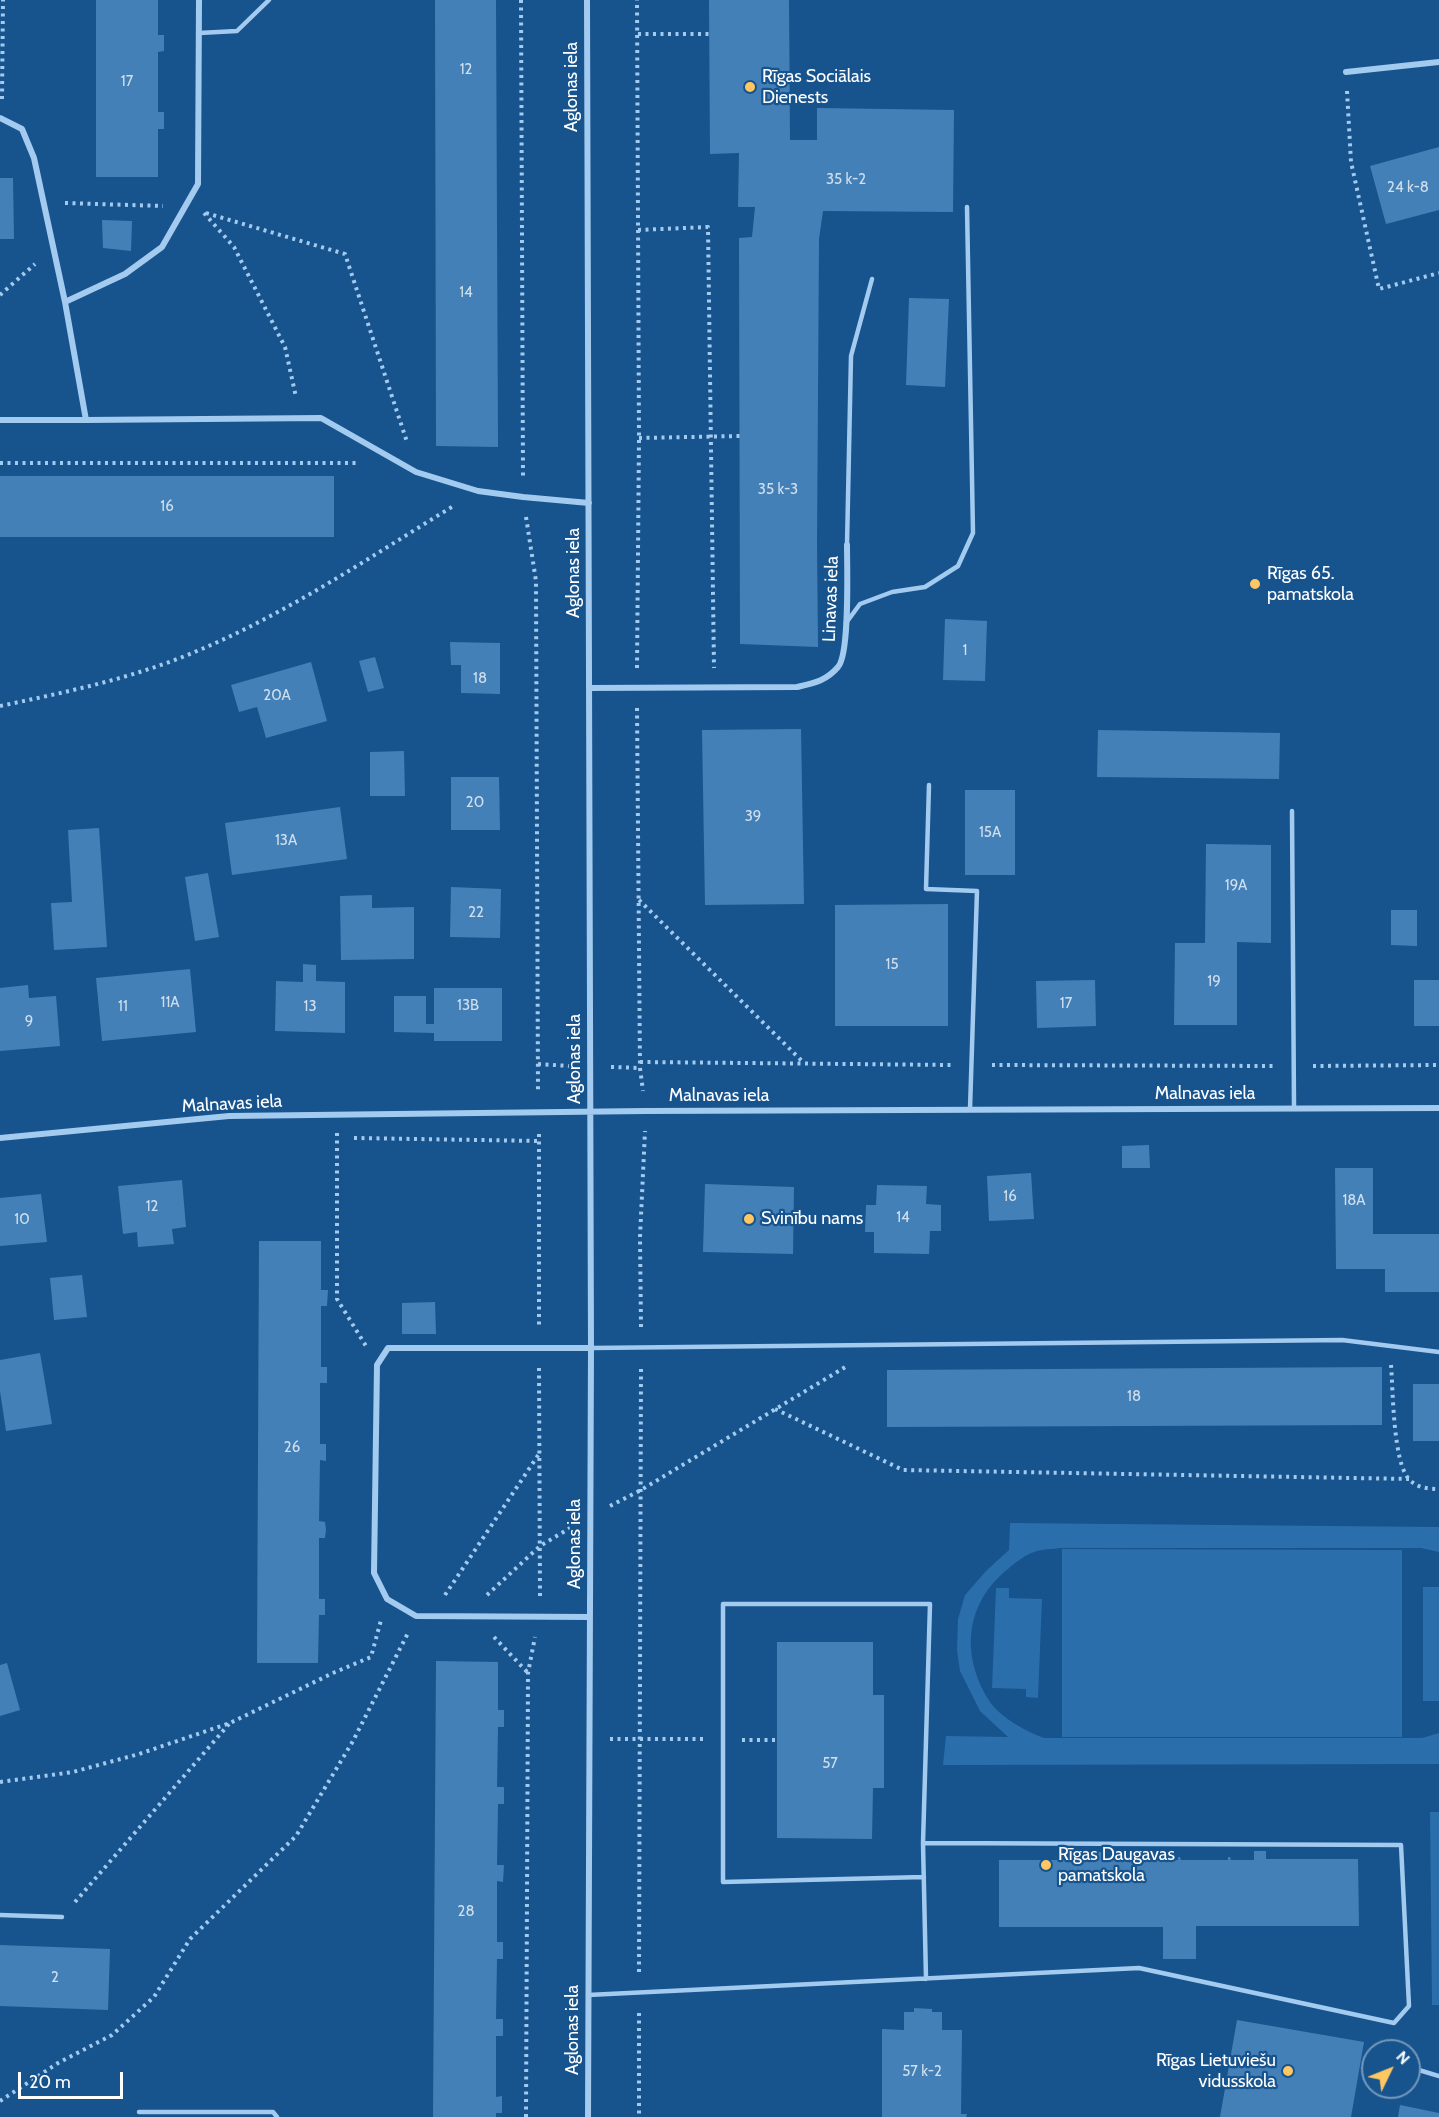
<!DOCTYPE html>
<meta charset="utf-8">
<style>
body{margin:0}
#map{position:relative;width:1439px;height:2117px;overflow:hidden;background:#17538d;font-family:Cabin,sans-serif}
canvas{display:block}
.north{position:absolute;left:1361px;top:2039px;width:60px;height:60px;box-sizing:border-box;background:#17538d;border:2px solid #7498bb;border-radius:50%;rotate:47deg;font-size:16px;font-weight:700;line-height:24px;text-align:center;color:#fff}
.north::after{content:'';display:block;margin:auto;width:21px;height:27px;background:#ffc761;clip-path:polygon(50% 0,100% 100%,50% 72%,0 100%)}
.scale{position:absolute;left:18px;top:2072px;width:105px;height:27px;box-sizing:border-box;border:3px solid #fff;border-top:0;padding-left:8px;font-size:18px;line-height:21px;white-space:nowrap;color:#fff;-webkit-text-stroke:4px #17538d;paint-order:stroke}
</style>
<div id="map">
<canvas width="1439" height="2117"></canvas>
<div class="north">N</div>
<div class="scale">20 m</div>
</div>
<script>
const ctx = document.querySelector('canvas').getContext('2d');
ctx.lineJoin = 'round';
function fill(path, color) { ctx.fillStyle = color; ctx.fill(path, 'evenodd'); }
function stroke(path, color, width, dash) { ctx.strokeStyle = color; ctx.lineWidth = width; ctx.lineCap = dash ? 'butt' : 'round'; ctx.setLineDash(dash || []); ctx.stroke(path); }
function drawText(font, color, halo, rows, align = 'center') {
  ctx.font = font + ' Cabin,sans-serif'; ctx.lineWidth = 4.5; ctx.setLineDash([]); ctx.textBaseline = 'middle'; ctx.strokeStyle = halo; ctx.fillStyle = color; for (const [text, x, y, turn = 0] of rows) {
    ctx.save(); ctx.translate(x, y); ctx.rotate((+turn || 0) * Math.PI / 180); ctx.textAlign = isNaN(turn) ? turn : align; if (halo) ctx.strokeText(text, 0, 0); ctx.fillText(text, 0, 0); ctx.restore();
  }
}
const green = new Path2D(`
 M1010,1523L1439,1527V1552L1421,1548H1061C1053,1549 1042,1549 1034,1552C1021,1557 1010,1567 1000,1576C963,1611 963,1661 990,1702C1000,1717 1027,1732 1044,1738H1422L1439,1733V1764L943,1765L946,1736L1008,1737L980,1711L960,1671L957,1650L958,1619L965,1595L986,1571L1009,1550Z
 M1062,1549L1402,1550V1737H1062Z
 M1423,1587H1439V1701H1423Z
 M996,1588H1009V1598L1042,1599L1038,1698L1026,1697V1689L992,1688Z
 M1430,1812H1439V2005H1432Z`);
const building = new Path2D(`
 M96,0H158V35H164V51L158,52V112H164V129H158V177H96Z
 M435,0H496L498,447L436,446Z
 M709,0H789L790,140H817V108L954,110L953,212L823,211L819,239L817,544L818,647L740,644L739,238L752,237L755,207H738L739,153L710,154Z
 M1439,147V210L1386,224L1370,166Z
 M0,178H13L14,239H0Z
 M102,220L132,221L131,251L103,248Z
 M909,298L949,299L945,387L906,385Z
 M0,476H334V537H0Z
 M945,619L987,621L985,681L943,680Z
 M450,642L500,643V694L461,693V665H451Z
 M375,657L384,688L368,692L359,661Z
 M311,662L327,721L266,738L257,707L239,712L231,685Z
 M801,729L804,904L705,905L702,730Z
 M1098,730L1280,733L1279,779L1097,777Z
 M404,751L405,796H370V752Z
 M451,777H499L500,830H451Z
 M965,790H1015V875H965Z
 M340,807L347,859L232,875L225,823Z
 M99,828L107,947L54,950L51,903L72,902L68,830Z
 M1206,844L1271,845V943L1237,942V1025H1174L1175,943H1205Z
 M208,873L219,937L195,941L185,877Z
 M451,887L501,889L500,938L450,937Z
 M372,895V908L414,907V959L341,960L340,896Z
 M948,904V1026H835V905Z
 M1391,910H1417V946L1391,945Z
 M303,964L316,965V981L345,982V1033L275,1031L276,981L303,982Z
 M190,969L196,1032L102,1041L96,978Z
 M1095,980L1096,1026L1037,1028L1036,981Z
 M1414,980H1439V1026H1414Z
 M28,985L29,998L56,996L60,1046L0,1051V988Z
 M434,988H502V1041H434V1033L394,1032V996H426V1024H434Z
 M1149,1145L1150,1168H1122V1146Z
 M1335,1168H1373V1234H1439V1292H1385V1269H1336Z
 M1031,1173L1034,1219L989,1221L987,1176Z
 M182,1180L186,1227L172,1229L174,1244L138,1247L137,1232L123,1234L118,1186Z
 M705,1184L794,1187L793,1254L703,1252Z
 M877,1185L927,1186L926,1204L941,1205V1231H930L929,1254L874,1253V1232H865L866,1205H876Z
 M41,1194L47,1242L0,1246V1198Z
 M259,1241H321V1290H328L327,1306H321V1367H327V1383H320V1444H326V1461L320,1460L319,1521L325,1522L326,1530L325,1538H319V1599H325V1615H319L318,1663H257Z
 M82,1275L87,1317L54,1320L50,1278Z
 M435,1302L436,1334H402V1303Z
 M40,1353L52,1424L6,1431L0,1391V1360Z
 M1382,1367V1425L887,1427V1370Z
 M1413,1384H1439V1441H1413Z
 M777,1642H873V1695H884V1788H873L872,1839L777,1838Z
 M436,1661L498,1662V1710H504V1727H498L497,1787H504V1804H498L497,1865H504L503,1882L497,1881V1942H503V1959H497L496,2019H503V2036H496V2097L502,2096V2113H496V2117H433Z
 M7,1663L20,1710L0,1716V1665Z
 M1254,1851H1266V1859H1358L1359,1926H1196V1959H1163V1927H999V1860H1092V1852H1103V1860H1178V1857H1180L1181,1860H1228V1857H1230L1231,1860H1254Z
 M0,1945L110,1949L108,2010L0,2006Z
 M914,2008L932,2009V2012H942V2030H962L961,2114H967L966,2117H882V2029L904,2030V2012H914Z
 M1237,2020L1364,2042L1351,2117H1220Z
 M1400,2105L1439,2113V2117H1398Z`);
const path = new Path2D(`
 M521,0L523,476
 M638,34H709
 M1347,91L1351,162L1379,289L1439,273
 M2,99L3,0
 M65,203L163,206
 M204,213L234,247L285,347L296,397
 M206,213L345,254L407,442
 M638,230L708,227L714,668
 M0,295L35,264
 M639,438L740,436
 M0,463H356
 M526,517L536,581L538,1093
 M637,668L639,438L637,0
 M0,706C67,692 134,678 197,651C288,613 370,557 455,505
 M637,708L640,1068L643,1091
 M639,900L804,1063
 M640,1062L952,1065
 M538,1064L570,1066
 M992,1065L1276,1066
 M1313,1066L1439,1065
 M611,1067L640,1068
 M337,1133V1299L366,1346
 M539,1134V1327
 M354,1138L539,1141
 M641,1327L640,1237L645,1131
 M1391,1365C1393,1389 1393,1463 1409,1479C1417,1488 1428,1489 1439,1489
 M539,1368L540,1597
 M775,1409L903,1470L1409,1479
 M610,1506L641,1490L847,1366
 M445,1595L539,1454
 M487,1595L540,1546L570,1528
 M494,1637L528,1673
 M610,1739H704
 M742,1740H777
 M0,1782L73,1772L139,1754L230,1723L333,1673L371,1657L381,1620
 M75,1902L229,1724
 M639,1972L641,1368
 M639,2013V2117
 M0,2101L58,2063L112,2035L154,1997L190,1939L296,1836L353,1741L408,1633
 M526,2117L528,1673L535,1637`);
const lane = new Path2D(`
 M199,33L237,31L269,0
 M847,545L851,356L872,279
 M846,623L860,604L892,592L925,587L958,566L973,533L967,207
 M929,785L926,889L977,891L970,1109
 M1292,811L1294,1108
 M591,1348L1342,1340L1439,1352
 M924,1877L723,1882V1604H930L923,1843L926,1979
 M0,1915L62,1917
 M588,1995L1139,1968L1394,2023L1409,2006L1401,1845L923,1843
 M1409,2067L1439,2076
 M139,2112H273L277,2117`);
const street = new Path2D(`
 M199,0L198,184L162,247L125,274L65,302L86,420L321,418L416,472L478,491L523,497L589,503
 M587,0L591,1348L588,2117
 M1346,72L1439,62
 M0,118L22,129L34,158L65,302
 M0,420H86
 M589,688L797,687C814,683 826,681 838,667C850,654 847,567 847,545
 M0,1138L229,1116L645,1111L1439,1108
 M590,1617L416,1616L387,1599L374,1573L377,1365L388,1348H591`);
const markers = [
 [750,87,6,"#ffc761"],
 [1255,584,6,"#ffc761"],
 [749,1219,6,"#ffc761"],
 [1046,1865,6,"#ffc761"],
 [1288,2071,6,"#ffc761"]
];
const numberNames = [
 ["12",466,70],
 ["17",127,82],
 ["35 k-2",846,180],
 ["24 k-8",1408,188],
 ["14",466,293],
 ["35 k-3",778,490],
 ["16",167,507],
 ["1",965,651],
 ["18",480,679],
 ["20A",277,696],
 ["20",475,803],
 ["39",753,817],
 ["15A",990,833],
 ["13A",286,841],
 ["19A",1236,886],
 ["22",476,913],
 ["15",892,965],
 ["19",1214,982],
 ["11A",170,1003],
 ["17",1066,1004],
 ["13B",468,1006],
 ["11",123,1007],
 ["13",310,1007],
 ["9",29,1022],
 ["16",1010,1197],
 ["18A",1354,1201],
 ["12",152,1207],
 ["14",903,1218],
 ["10",22,1220],
 ["18",1134,1397],
 ["26",292,1448],
 ["57",830,1764],
 ["28",466,1912],
 ["2",55,1978],
 ["57 k-2",922,2072]
];
const poiNames = [
 ["Rīgas Sociālais",762,77],
 ["Dienests",762,98],
 ["Rīgas 65.",1267,574],
 ["pamatskola",1267,595],
 ["Svinību nams",761,1219],
 ["Rīgas Daugavas",1058,1855],
 ["pamatskola",1058,1876],
 ["Rīgas Lietuviešu",1276,2061,"right"],
 ["vidusskola",1276,2082,"right"]
];
const streetNames = [
 ["Aglonas iela",572,87,-90],
 ["Aglonas iela",574,573,-90],
 ["Linavas iela",831,599,-88],
 ["Aglonas iela",575,1059,-90],
 ["Malnavas iela",1205,1094],
 ["Malnavas iela",719,1096],
 ["Malnavas iela",232,1104,-3],
 ["Aglonas iela",575,1544,-90],
 ["Aglonas iela",573,2030,-90]
];
fill(green, '#2a6eac');
fill(building, '#4480b8');
stroke(path, '#a3caef', 4, [3, 4.5]);
stroke(lane, '#a3caef', 4.5);
stroke(street, '#a3caef', 6);
for (const [x, y, r, color] of markers) { const dot = new Path2D(); dot.arc(x, y, r, 0, 2 * Math.PI); ctx.fillStyle = color; ctx.fill(dot); stroke(dot, '#17538d', 2); }
drawText('15px', '#d0dfed', null, numberNames);
drawText('18px', '#fff', '#17538d', poiNames, 'left');
drawText('18px', '#fff', '#17538d', streetNames);
</script>
